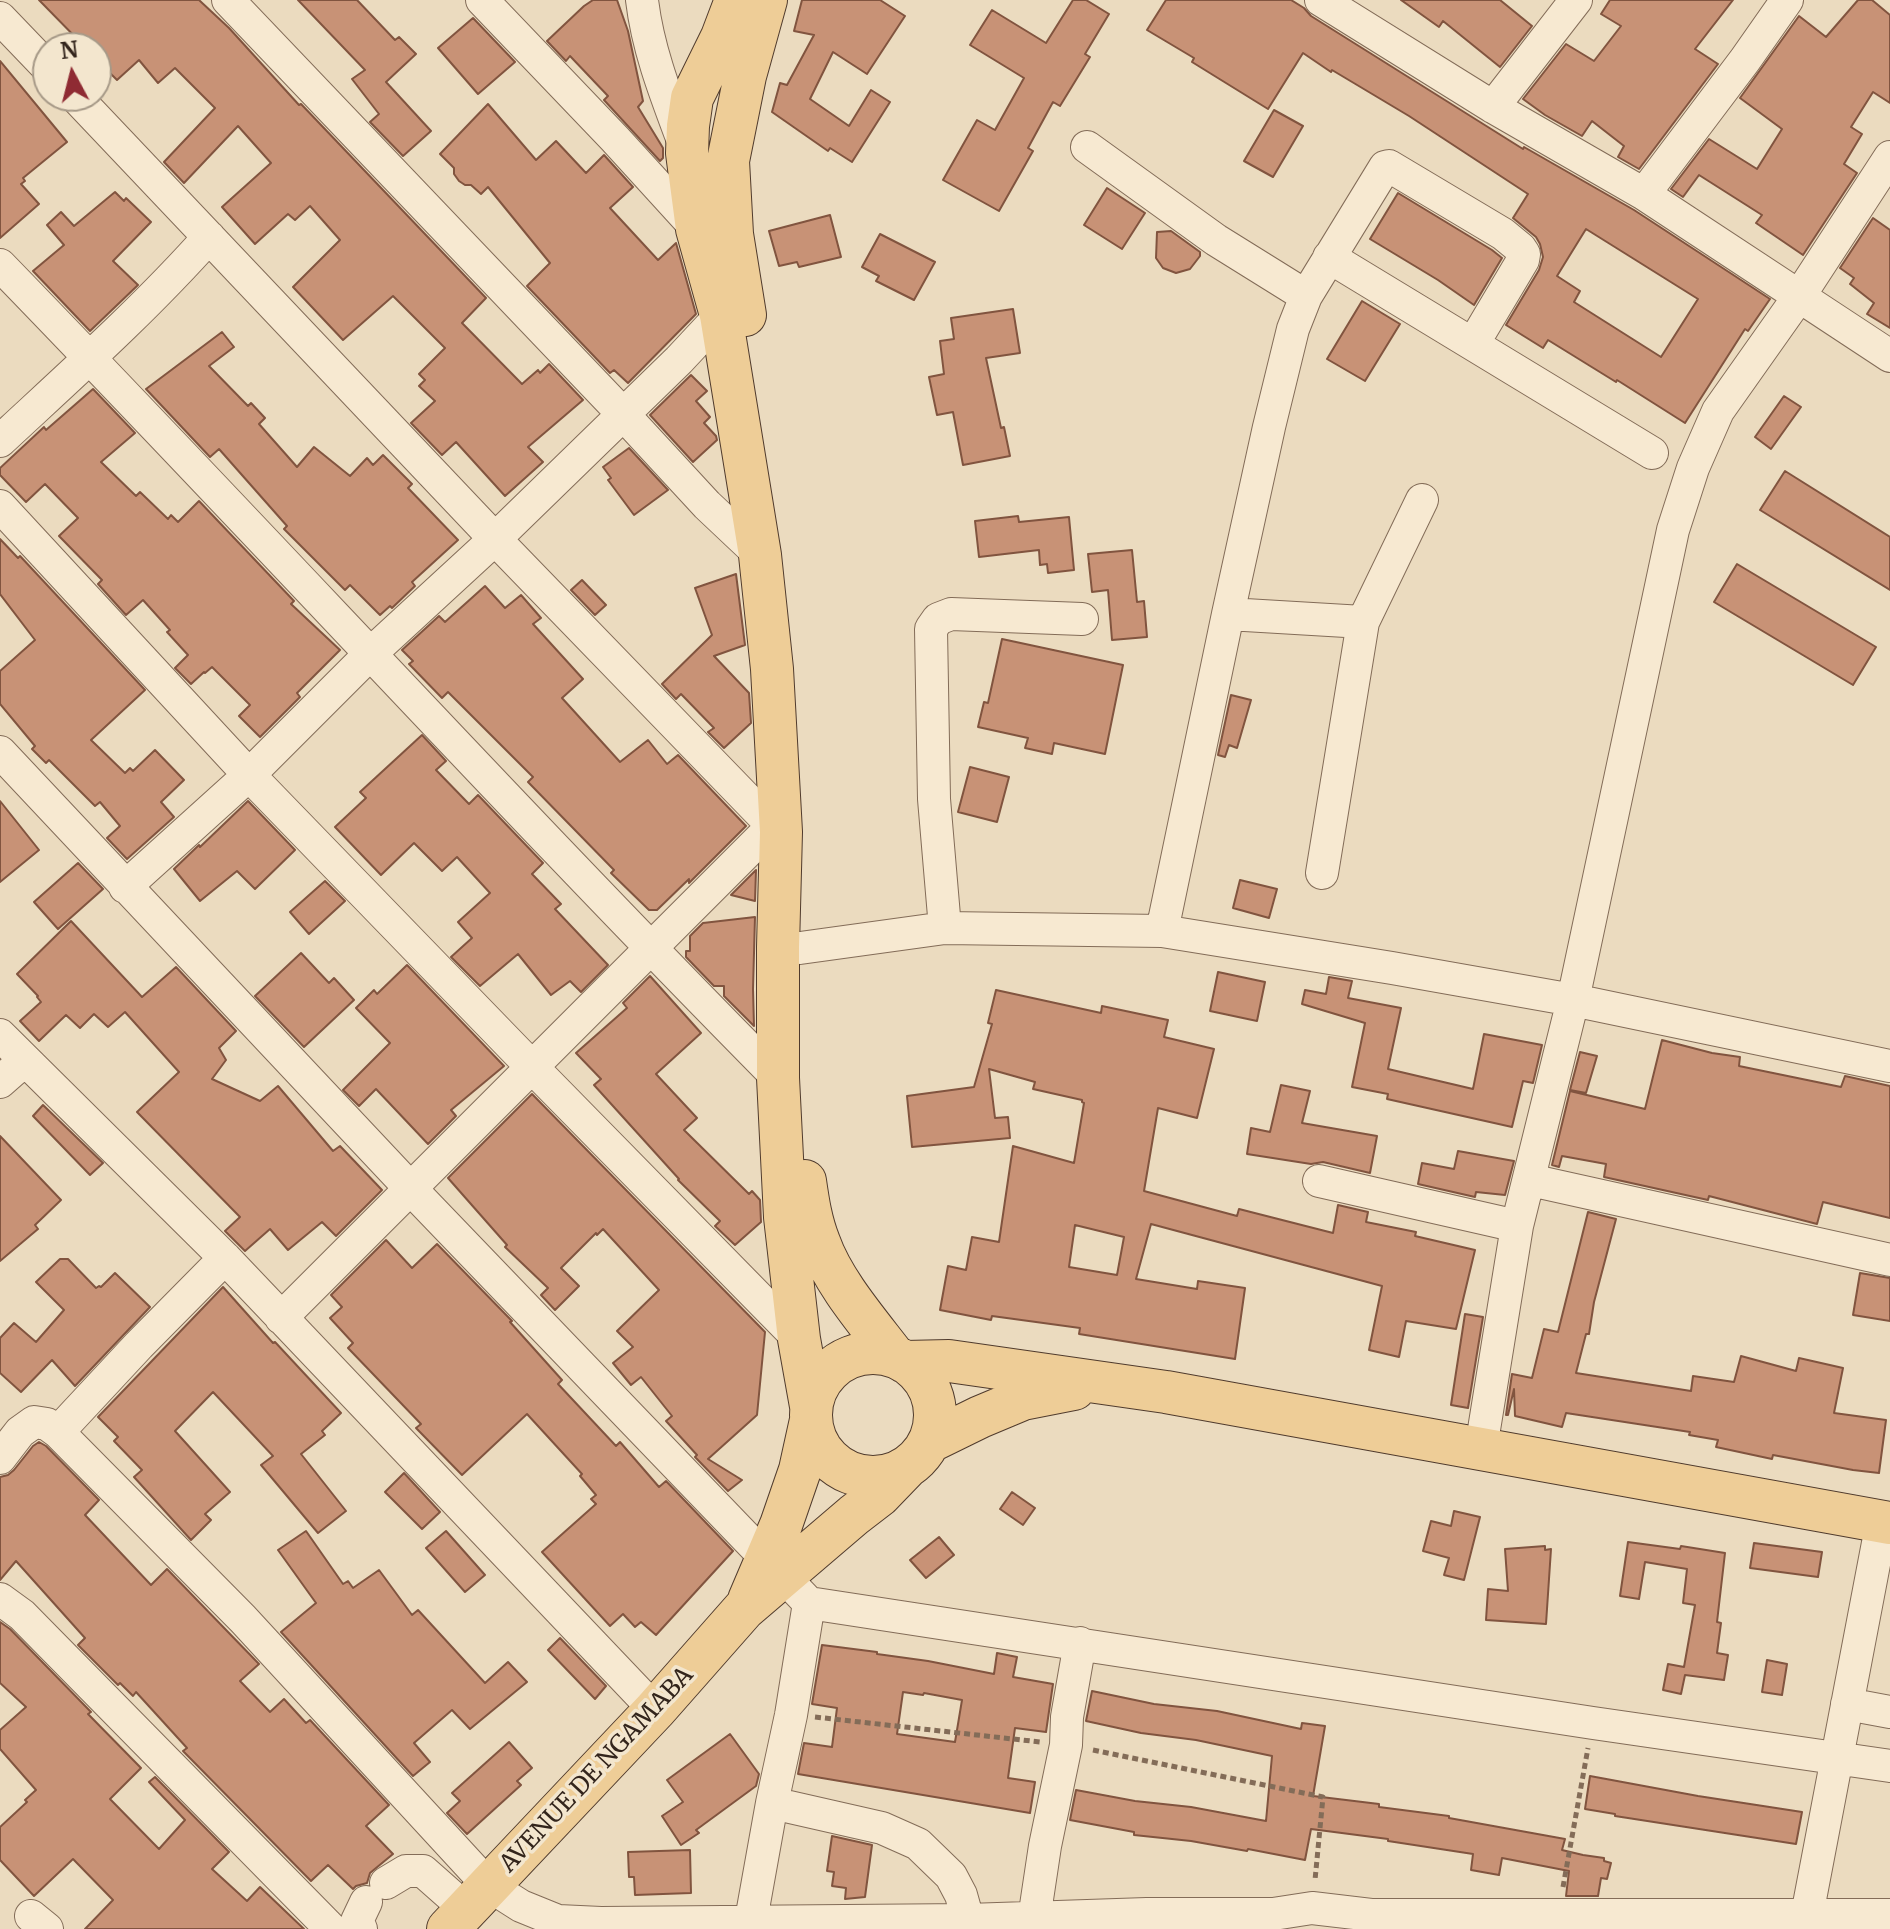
<!DOCTYPE html>
<style>
body{margin:0}
#map{position:relative;width:1890px;height:1929px;overflow:hidden;background:#ebdbbf;font-family:Merriweather,serif}
canvas{display:block}
.north{position:absolute;left:32px;top:32px;width:80px;height:80px;box-sizing:border-box;background:#f3e6ce;border:2px solid #a69987;border-radius:50%;rotate:353deg;font-size:22px;font-weight:700;line-height:32px;text-align:center;color:#33251c}
.north::after{content:'';display:block;margin:auto;width:28px;height:36px;background:#8f2b33;clip-path:polygon(50% 0,100% 100%,50% 72%,0 100%)}
</style>
<div id="map">
<canvas width="1890" height="1929"></canvas>
<div class="north">N</div>
</div>
<script>
const ctx = document.querySelector('canvas').getContext('2d');
ctx.lineJoin = 'round';
function fill(path, color) { ctx.fillStyle = color; ctx.fill(path, 'evenodd'); }
function stroke(path, color, width, dash) { ctx.strokeStyle = color; ctx.lineWidth = width; ctx.lineCap = dash ? 'butt' : 'round'; ctx.setLineDash(dash || []); ctx.stroke(path); }
function drawText(font, color, halo, rows, align = 'center') {
  ctx.font = font + ' Merriweather,serif'; ctx.lineWidth = 7; ctx.setLineDash([]); ctx.textBaseline = 'middle'; ctx.strokeStyle = halo; ctx.fillStyle = color; for (const [text, x, y, turn = 0] of rows) {
    ctx.save(); ctx.translate(x, y); ctx.rotate((+turn || 0) * Math.PI / 180); ctx.textAlign = isNaN(turn) ? turn : align; if (halo) ctx.strokeText(text, 0, 0); ctx.fillText(text, 0, 0); ctx.restore();
  }
}
const building = new Path2D(`
 M39,0H199L229,28L299,105L301,104L486,298L462,323L522,384L538,370L540,373L549,364L583,400L528,447L543,462L505,496L456,442L442,455L411,423L435,401L419,386L425,380L419,374L445,348L393,296L343,340L293,287L340,240L310,206L295,220L288,214L255,244L222,207L271,163L238,126L184,183L164,162L215,108L175,68L158,83L139,60L117,80L96,59V48H86Z
 M298,0H357L395,40L399,37L416,54L386,82L431,131L403,156L370,122L379,114L352,79L365,70Z
 M593,0H617L628,31L643,101L638,107L663,148V158L660,161L604,100L608,96L570,56L566,61L547,41L584,6Z
 M802,0H880L905,16L867,74L833,52L810,99L849,126L871,90L890,102L852,162L830,148L828,151L772,112L780,83L787,85L814,35L794,31Z
 M1073,0H1086L1109,14L1085,54L1090,57L1060,106L1053,102L1028,148L1033,151L999,211L943,180L977,120L995,130L1024,78L970,45L992,10L1046,43Z
 M1166,0H1291L1304,8L1311,16L1523,149L1524,147L1634,210L1770,299L1748,331L1745,329L1685,423L1617,380L1616,382L1548,340L1543,348L1506,325L1539,270L1543,257L1540,244L1536,237L1513,218L1528,194L1409,116L1332,70L1331,72L1303,53L1268,109L1192,62L1194,58L1147,30ZM1586,229L1698,299L1661,357L1574,302L1580,291L1557,276Z
 M1401,0H1500L1532,26L1500,67L1443,21L1439,27Z
 M1610,0H1733L1695,49L1718,64L1639,169L1618,157L1624,146L1592,121L1582,136L1545,115L1523,99L1566,44L1594,61L1621,26L1601,14Z
 M1858,0H1872L1890,15V103L1873,92L1851,127L1862,134L1844,164L1857,173L1803,255L1756,223L1762,215L1699,175L1683,197L1671,189L1709,139L1757,169L1782,129L1740,98L1799,16L1826,37Z
 M473,18L515,62L478,94L438,48Z
 M0,61L67,142L23,178L25,181L21,184L39,204L0,238Z
 M488,104L536,160L556,141L586,173L604,155L633,187L610,208L658,260L676,243L696,314L628,383L614,370L610,373L527,286L550,263L488,187L481,194L471,185H465L459,181L454,174V168L440,154Z
 M1274,110L1303,126L1273,177L1244,161Z
 M1107,188L1145,213L1122,249L1084,225Z
 M115,192L124,201L126,198L151,222L113,261L138,285L90,331L33,271L64,245L47,225L61,212L74,226Z
 M1398,193L1492,250L1502,258L1474,305L1438,280L1370,239Z
 M830,215L841,257L799,267L797,262L779,266L769,231Z
 M1873,218L1890,230V328L1867,314L1874,303L1850,284L1854,278L1840,268Z
 M1171,231L1200,252V256L1190,269L1176,273L1163,268L1156,258L1157,232Z
 M880,234L935,262L914,300L876,281L879,276L862,267Z
 M1362,301L1400,324L1365,381L1327,359Z
 M1013,309L1020,353L986,358L1001,428L1004,427L1010,456L963,465L953,412L937,415L929,377L944,374L940,341L954,339L951,318Z
 M222,332L234,347L209,366L248,406L251,403L265,418L259,424L297,467L314,447L350,476L367,458L373,465L383,455L412,484L408,488L458,540L412,582L415,586L392,608L390,606L380,615L350,585L345,590L284,529L287,526L219,449L210,457L146,389Z
 M691,375L707,391L696,401L710,417L704,423L716,436L717,440L693,462L650,415Z
 M93,389L135,433L101,462L136,496L140,492L168,519L171,515L178,522L199,501L294,601L291,604L340,650L297,693L300,697L260,737L239,716L250,705L212,667L205,673L204,672L191,684L175,668L188,655L167,632L170,630L143,600L126,615L98,584L102,580L59,536L78,518L45,484L26,502L0,475V468L44,427L46,430Z
 M1784,396L1801,407L1771,449L1755,437Z
 M629,448L668,490L634,515L608,480L611,478L603,467Z
 M1785,471L1890,537V590L1760,510Z
 M1018,516L1019,522L1069,517L1074,570L1048,573L1047,564L1040,565L1039,550L979,557L975,521Z
 M0,539L18,558L20,556L145,690L91,740L125,773L130,768L133,771L155,750L184,780L161,802L174,817L127,859L107,838L120,826L100,802L95,806L49,760L46,763L32,749L35,746L0,704V671L35,640L0,594Z
 M1132,550L1137,602L1144,601L1147,637L1112,640L1108,590L1092,592L1088,554Z
 M1737,564L1876,647L1853,685L1714,602Z
 M736,574L745,645L714,656L749,693L751,723L724,748L708,732L714,728L681,694L676,699L662,684L712,635L695,588Z
 M582,580L606,605L595,615L571,590Z
 M485,586L505,608L521,595L541,618L533,624L583,679L562,698L620,762L648,740L667,764L678,755L746,826L689,883V879L657,910H649L611,873L614,870L528,782L533,777L448,692L442,698L409,664L413,661L402,650L439,616L445,622Z
 M1002,639L1123,665L1105,754L1054,743L1052,754L1025,748L1028,738L978,727L984,702L988,703Z
 M1231,695L1251,700L1237,748L1229,745L1225,757L1218,755Z
 M422,735L446,761L436,770L469,804L478,795L543,863L532,874L561,904L555,909L608,965L581,992L570,981L551,995L518,954L480,986L451,957L472,938L458,922L490,893L457,857L442,871L414,843L381,875L335,827L366,798L360,792Z
 M970,767L1009,777L997,822L958,812Z
 M0,801L39,850L0,882Z
 M248,801L295,850L255,889L237,871L200,901L174,869L199,845L200,847Z
 M78,863L103,889L58,929L34,902Z
 M756,870L755,901L731,895Z
 M1240,880L1277,889L1269,918L1233,908Z
 M325,881L345,901L309,934L290,912Z
 M755,917L753,989L754,1026L724,996V986H714L686,957V951H690V936L703,923Z
 M71,921L142,997L176,967L236,1031L219,1048L226,1060L212,1079L260,1101L278,1086L333,1151L340,1146L382,1190L336,1236L322,1222L288,1250L270,1229L245,1251L225,1231L240,1217L137,1112L179,1072L125,1012L108,1027L94,1014L80,1028L66,1015L39,1041L20,1021L41,1002L37,997L38,996L17,974Z
 M301,953L329,983L334,978L354,1000L304,1047L255,996Z
 M407,965L504,1066L451,1110L456,1116L428,1144L376,1089L359,1106L343,1090L390,1043L356,1008L374,990L377,994Z
 M1218,972L1265,982L1257,1021L1210,1011Z
 M650,976L701,1033L656,1074L697,1118L684,1130L749,1194L752,1191L760,1200L761,1222L735,1245L715,1226L720,1221L678,1180L679,1179L594,1085L601,1079L576,1053L627,1008L623,1003Z
 M1329,977L1352,981L1348,998L1401,1008L1388,1069L1473,1089L1484,1034L1542,1045L1533,1083L1523,1081L1512,1127L1387,1099L1388,1094L1352,1087L1365,1023L1302,1004L1305,990L1326,994Z
 M996,990L1101,1013L1102,1006L1168,1020L1164,1037L1214,1049L1197,1118L1158,1108L1144,1191L1237,1216L1239,1209L1333,1233L1338,1205L1368,1212L1366,1222L1416,1232L1415,1236L1475,1250L1456,1329L1406,1321L1399,1357L1369,1350L1382,1286L1151,1224L1136,1279L1197,1289L1198,1281L1245,1288L1235,1359L1079,1334L1080,1328L992,1316L991,1320L940,1310L948,1266L966,1270L972,1237L999,1242L1013,1146L1074,1163L1084,1103L1082,1102V1100L1033,1089L1035,1082L989,1069L995,1118L1008,1117L1010,1138L912,1147L907,1096L974,1087L992,1024L988,1023ZM1075,1225L1124,1237L1117,1275L1069,1267Z
 M1662,1040L1712,1053L1740,1057L1739,1066L1841,1087L1845,1076L1890,1086V1218L1823,1202L1817,1224L1709,1196L1708,1200L1604,1177L1606,1164L1562,1156L1559,1167L1552,1165L1570,1091L1645,1109Z
 M1580,1052L1597,1056L1586,1093L1570,1090Z
 M1281,1085L1310,1091L1302,1123L1377,1136L1370,1173L1323,1162L1311,1164L1247,1154L1251,1128L1270,1132Z
 M532,1094L765,1332L757,1415L708,1459L742,1480L728,1491L695,1457L697,1455L666,1421L672,1416L641,1377L631,1385L613,1363L633,1347L617,1331L659,1290L603,1229L597,1235L596,1233L561,1268L579,1286L555,1310L541,1295L548,1288L505,1247L507,1245L448,1178Z
 M43,1105L103,1163L90,1175L33,1116Z
 M0,1136L61,1200L35,1225L38,1229L0,1261Z
 M1458,1151L1514,1161L1505,1195L1476,1192L1475,1197L1418,1184L1422,1163L1454,1169Z
 M1588,1212L1616,1219L1594,1302L1589,1334H1586L1576,1373L1691,1391L1693,1376L1734,1382L1741,1356L1796,1371L1799,1358L1843,1368L1834,1413L1886,1420L1879,1473L1853,1470L1773,1455L1772,1459L1716,1447L1718,1440L1689,1435L1690,1432L1566,1413L1562,1427L1515,1416L1514,1389L1508,1415H1506L1512,1374L1532,1378L1544,1329L1558,1332Z
 M386,1240L412,1268L437,1244L512,1321L510,1322L562,1380L558,1384L616,1446L620,1442L659,1487L666,1481L733,1551L656,1635L641,1622L635,1627L623,1614L610,1626L542,1552L596,1504L591,1499L596,1495L580,1476L582,1474L527,1414L462,1475L416,1428L421,1424L348,1348L353,1343L330,1318L342,1307L331,1295Z
 M60,1259H68L96,1288L99,1286L101,1287L115,1273L150,1307L75,1386L52,1360L21,1392L0,1373V1338L14,1323L36,1342L64,1310L36,1282Z
 M1860,1273L1890,1278V1321L1853,1315Z
 M223,1287L273,1343L275,1342L341,1413L322,1431L325,1435L301,1454L346,1511L318,1533L261,1465L273,1456L213,1392L175,1431L230,1492L205,1514L211,1520L191,1540L134,1477L142,1470L114,1441L118,1437L98,1417Z
 M1465,1314L1483,1317L1468,1408L1451,1405Z
 M39,1442L46,1446L99,1500L85,1515L151,1585L167,1569L259,1664L240,1681L270,1712L284,1699L306,1723L310,1720L389,1805L366,1826L393,1854L370,1873L367,1883L356,1886L353,1889L328,1865L311,1881L183,1751L187,1748L136,1692L133,1696L120,1683L118,1685L78,1645L85,1638L16,1561L0,1580V1477L8,1475L14,1470L33,1446Z
 M404,1473L440,1512L422,1529L385,1492Z
 M1012,1492L1035,1508L1023,1525L1000,1509Z
 M1454,1511L1480,1517L1464,1580L1444,1575L1449,1558L1423,1551L1431,1521L1451,1526Z
 M306,1531L343,1584L348,1581L353,1588L379,1570L412,1615L418,1610L485,1683L508,1662L527,1682L470,1729L452,1710L414,1743L430,1762L413,1776L281,1632L316,1603L278,1550Z
 M446,1531L485,1575L465,1592L426,1548Z
 M939,1537L954,1555L926,1578L910,1560Z
 M1628,1542L1680,1549L1681,1546L1725,1553L1717,1622L1721,1623L1717,1653L1728,1655L1724,1680L1685,1675L1681,1694L1663,1690L1668,1664L1684,1667L1695,1605L1683,1603L1687,1569L1645,1562L1639,1599L1620,1596Z
 M1754,1543L1822,1552L1818,1577L1750,1568Z
 M1545,1546V1550L1551,1549L1546,1624L1486,1620L1488,1589L1508,1591L1505,1549Z
 M0,1622L10,1629L91,1712L88,1714L141,1768L110,1799L159,1849L185,1820L149,1782L155,1777L229,1852L212,1869L247,1901L260,1887L304,1929H85L113,1900L73,1859L34,1896L0,1860V1827L27,1802L25,1800L36,1790L0,1749V1730L26,1707L0,1683Z
 M560,1638L606,1686L595,1699L548,1650Z
 M822,1645L877,1652V1654L928,1661L994,1674L997,1653L1017,1657L1013,1677L1053,1684L1046,1732L1015,1728L1008,1778L1035,1782L1030,1813L798,1774L804,1743L832,1747L837,1708L812,1704ZM903,1692L923,1695L924,1693L962,1700L955,1742L897,1734Z
 M1767,1660L1787,1664L1782,1695L1762,1692Z
 M1092,1691L1154,1704L1217,1711L1301,1729L1302,1723L1325,1726L1313,1796L1379,1804V1807L1449,1816V1818L1565,1839L1562,1850L1583,1855L1604,1858V1861L1611,1863L1607,1879L1601,1878L1598,1896H1566L1569,1871L1502,1858L1499,1875L1471,1870L1473,1854L1388,1841V1839L1311,1829L1305,1860L1248,1849L1247,1851L1191,1841L1134,1835V1832L1070,1820L1076,1790L1135,1801L1191,1807L1266,1821L1272,1756L1196,1740L1141,1733L1086,1721Z
 M730,1734L759,1774L756,1786L696,1830L699,1833L681,1845L662,1816L683,1802L667,1780Z
 M509,1742L532,1768L517,1781L521,1785L467,1834L447,1813L460,1801L452,1793Z
 M1590,1776L1698,1796L1802,1812L1796,1844L1615,1816V1814L1585,1809Z
 M832,1836L872,1845L865,1897L845,1899L846,1888L832,1886L834,1872L827,1871Z
 M690,1850L691,1893L635,1895L634,1877H629L628,1852Z`);
const path = new Path2D(`
 M815,1717L1040,1742
 M1093,1750L1323,1797L1315,1880
 M1563,1887L1588,1748`);
const minor = new Path2D(`
 M228,0L623,414L707,505L760,555
 M482,0L615,139L697,229
 M642,0C648,51 667,98 685,146
 M1321,0L1493,107L1644,194L1890,356
 M0,18L48,68
 M75,96L495,539L773,826
 M1493,107L1576,0
 M1087,147L1216,240L1306,296
 M1644,194L1745,60L1787,0
 M1329,257L1652,453
 M0,265C261,534 514,811 778,1078
 M0,441C71,375 144,310 209,237
 M0,506L249,775L531,1066L799,1339
 M1228,614L1363,622
 M0,752L410,1188L809,1603L1593,1723L1890,1766
 M1322,873L1363,622L1422,500
 M125,887L249,775L369,655L495,539L679,360L721,315
 M945,928L934,799L931,629L938,619L951,614L1082,619
 M1162,931L1228,614L1269,427L1293,329L1306,296L1385,167L1389,166L1503,234L1520,248L1524,254L1523,260L1473,344
 M800,948L945,928L1162,931L1392,968L1573,1000L1890,1066
 M0,1035L225,1258L655,1710
 M0,1082L25,1060
 M1530,1180L1890,1260
 M1319,1181L1517,1226
 M281,1318L773,826L781,832
 M58,1432L139,1345L225,1258
 M1481,1448L1517,1226L1573,1000L1673,530L1693,468L1718,411L1800,295L1890,157
 M0,1458L20,1432L34,1422L47,1424L58,1432L243,1619L488,1885L521,1906L558,1921L601,1923L968,1920L1147,1914H1273L1312,1908L1371,1915H1890
 M0,1599L22,1615L331,1929
 M1847,1704L1890,1712
 M772,1803L882,1828L918,1844L951,1876L961,1895L968,1920
 M386,1883L406,1871H423L466,1909
 M1807,1915L1882,1522
 M31,1916L47,1929
 M1034,1919L1045,1846L1066,1745L1067,1717L1080,1643
 M751,1920L772,1803L791,1715L809,1603
 M361,1929L357,1921L366,1902`);
const major = new Path2D(`
 M736,0L722,37L692,98L688,126L687,153L697,229L721,315L760,555L772,669L781,832L778,947V1078L785,1217L799,1339L811,1406
 M745,315L732,234L728,161L745,76L766,0
 M805,1181C808,1202 811,1222 819,1242C833,1282 868,1322 894,1356
 M811 1415a62 62 0 1 1 124 0a62 62 0 1 1-124 0Z
 M905,1362L949,1361L1166,1392L1890,1523
 M929,1442L980,1417L1023,1399L1074,1389
 M749,1600L781,1525L800,1470L811,1420
 M448,1929L655,1710L744,1609L854,1515L880,1495L907,1467`);
const streetNames = [
 ["AVENUE DE NGAMABA",597,1770,-47]
];
fill(building, '#c89276');
stroke(building, '#81543f', 2);
stroke(minor, '#836c58', 34);
stroke(major, '#503b2d', 44);
stroke(path, '#836c58', 5, [6, 4]);
stroke(minor, '#f7e9d1', 32);
stroke(major, '#eecd97', 42);
drawText('24px', '#33251c', '#f3e6ce', streetNames);
</script>
